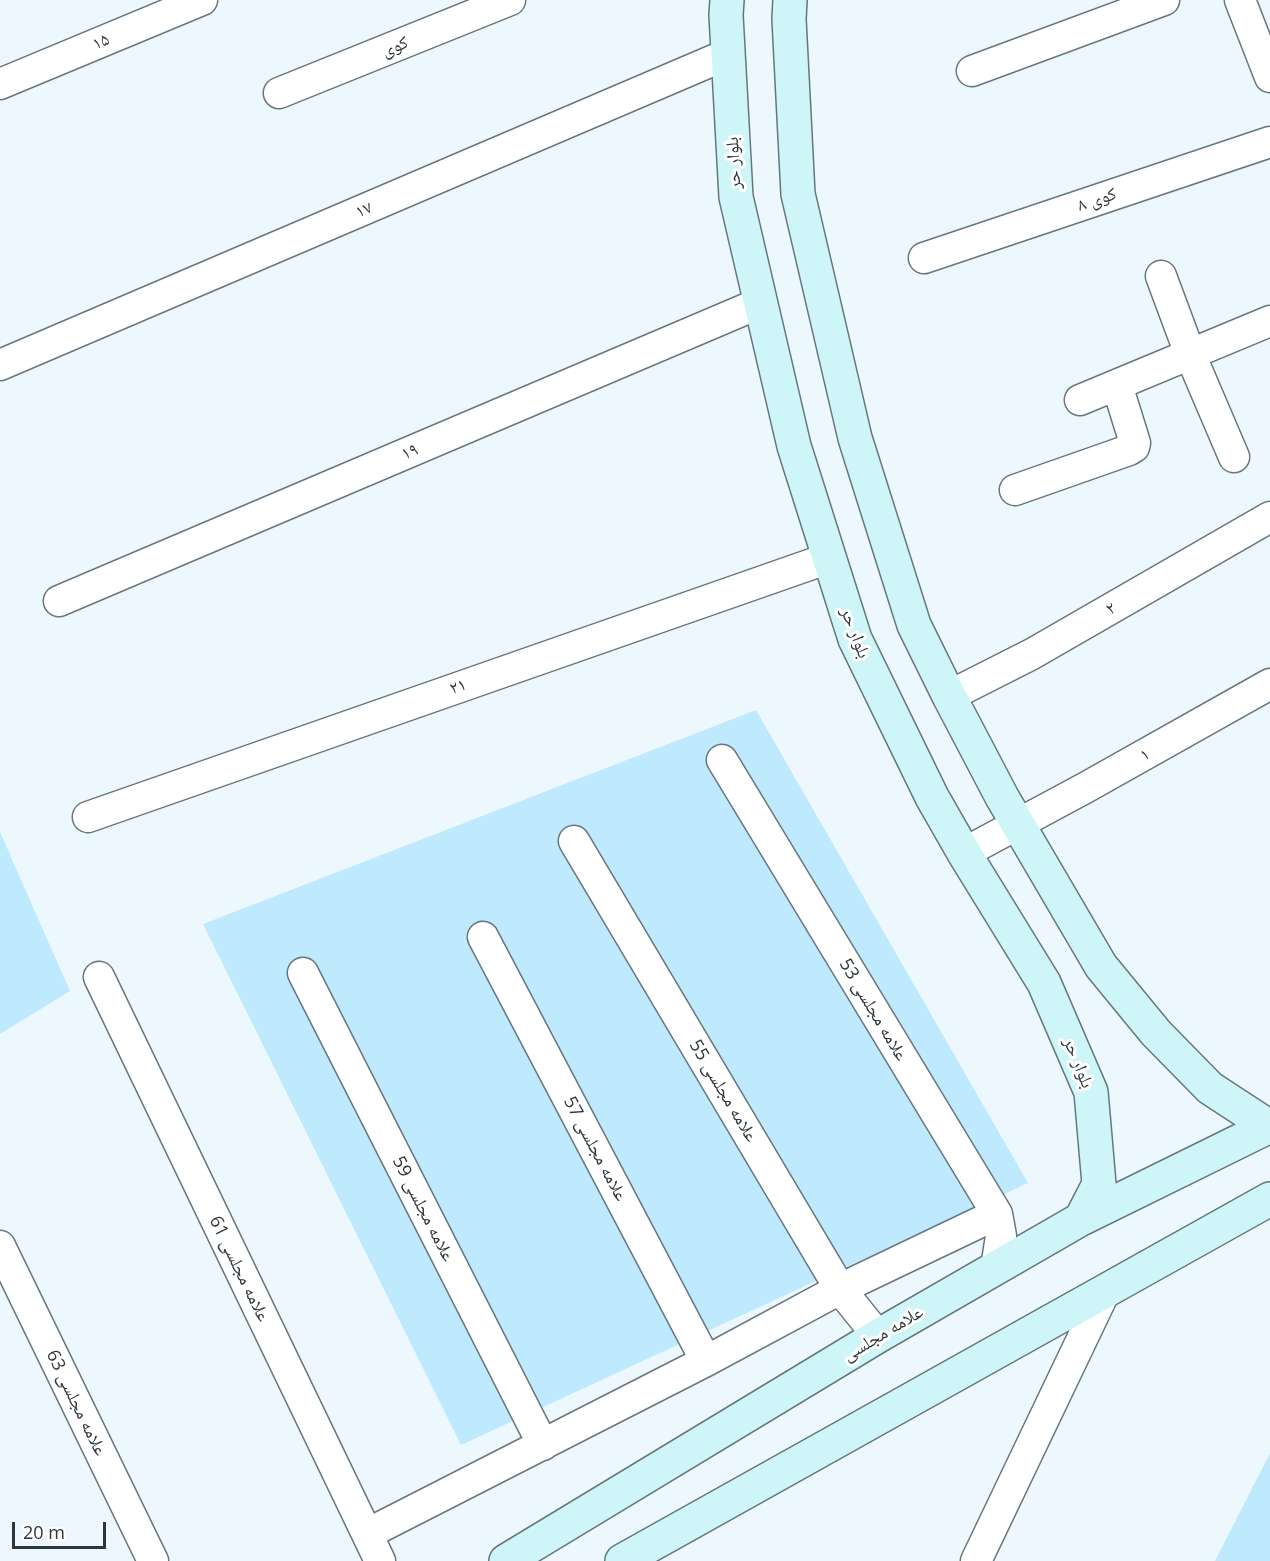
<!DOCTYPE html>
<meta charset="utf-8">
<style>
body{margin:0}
#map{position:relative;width:1270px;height:1561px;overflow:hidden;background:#edf8fe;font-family:"Open Sans",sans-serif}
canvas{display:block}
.scale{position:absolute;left:12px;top:1522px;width:94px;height:27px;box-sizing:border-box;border:3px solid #2e363a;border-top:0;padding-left:8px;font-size:18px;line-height:21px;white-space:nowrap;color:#2e363a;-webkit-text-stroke:4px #fff;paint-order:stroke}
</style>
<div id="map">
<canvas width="1270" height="1561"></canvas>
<div class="scale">20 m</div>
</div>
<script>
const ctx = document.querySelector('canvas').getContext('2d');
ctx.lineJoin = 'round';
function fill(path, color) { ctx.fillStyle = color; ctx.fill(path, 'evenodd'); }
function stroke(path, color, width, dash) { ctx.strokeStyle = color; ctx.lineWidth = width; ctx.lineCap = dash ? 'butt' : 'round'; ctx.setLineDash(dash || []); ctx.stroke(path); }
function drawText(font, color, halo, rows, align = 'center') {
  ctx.font = font + ' "Open Sans","Noto Naskh Arabic",sans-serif'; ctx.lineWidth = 6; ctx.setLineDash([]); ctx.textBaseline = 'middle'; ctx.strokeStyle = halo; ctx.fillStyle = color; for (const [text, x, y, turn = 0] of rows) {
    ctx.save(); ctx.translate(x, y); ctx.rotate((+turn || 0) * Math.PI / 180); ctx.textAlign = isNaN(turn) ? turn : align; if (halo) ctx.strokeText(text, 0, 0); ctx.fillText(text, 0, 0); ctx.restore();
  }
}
const green = new Path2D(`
 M756,710L1028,1183L461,1445L203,924Z
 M0,832L70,991L0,1034Z
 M1270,1453V1561H1215Z`);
const street = new Path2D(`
 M1240,0L1270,77
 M972,71L1164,0
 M0,84L202,0
 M279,93L510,0
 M924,258L1270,142
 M1161,276L1190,354L1234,457
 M0,365L728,54
 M1080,400L1270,321
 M1015,490L1129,450L1134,447L1135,443L1117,385
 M59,601L760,303
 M949,696L1032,654L1270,517
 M722,760L997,1214L1001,1236L996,1268
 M88,817L829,558
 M574,841L840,1289L878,1336
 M964,853L1085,788L1270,684
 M483,937L706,1361
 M303,973L543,1445
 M99,977L380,1561
 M0,1246L153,1561
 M367,1534L706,1361L840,1289L997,1214
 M976,1561L1105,1291`);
const secondary = new Path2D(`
 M727,0L726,15L736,197L794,446L855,639L932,797L964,853L1044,983L1091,1092L1099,1184L1081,1219
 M790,0L789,19L798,194L855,438L914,625L949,696L1002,797L1101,966L1156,1033L1210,1088L1268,1126
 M506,1561L878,1336L1081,1219L1270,1126
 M622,1561L1270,1199`);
const streetNames = [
 ["۱۵",101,42,-23],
 ["کوی",395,47,-22],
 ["بلوار حر",734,163,-93],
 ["کوی ۸",1097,200,-19],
 ["۱۷",364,210,-23],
 ["۱۹",410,452,-23],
 ["۲",1111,609,-30],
 ["بلوار حر",855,633,69],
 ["۲۱",458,687,-19],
 ["۱",1145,755,-29],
 ["علامه مجلسی 53",873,1010,59],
 ["بلوار حر",1078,1063,68],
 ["علامه مجلسی 55",723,1091,59],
 ["علامه مجلسی 57",595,1149,62],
 ["علامه مجلسی 59",423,1209,63],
 ["علامه مجلسی 61",239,1269,64],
 ["علامه مجلسی",883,1334,-31],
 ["علامه مجلسی 63",76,1403,64]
];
fill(green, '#bfe9fd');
stroke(street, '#66767f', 33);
stroke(secondary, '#66767f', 36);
stroke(street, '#fff', 30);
stroke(secondary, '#cef6f8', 33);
drawText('18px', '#2e363a', '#fff', streetNames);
</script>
